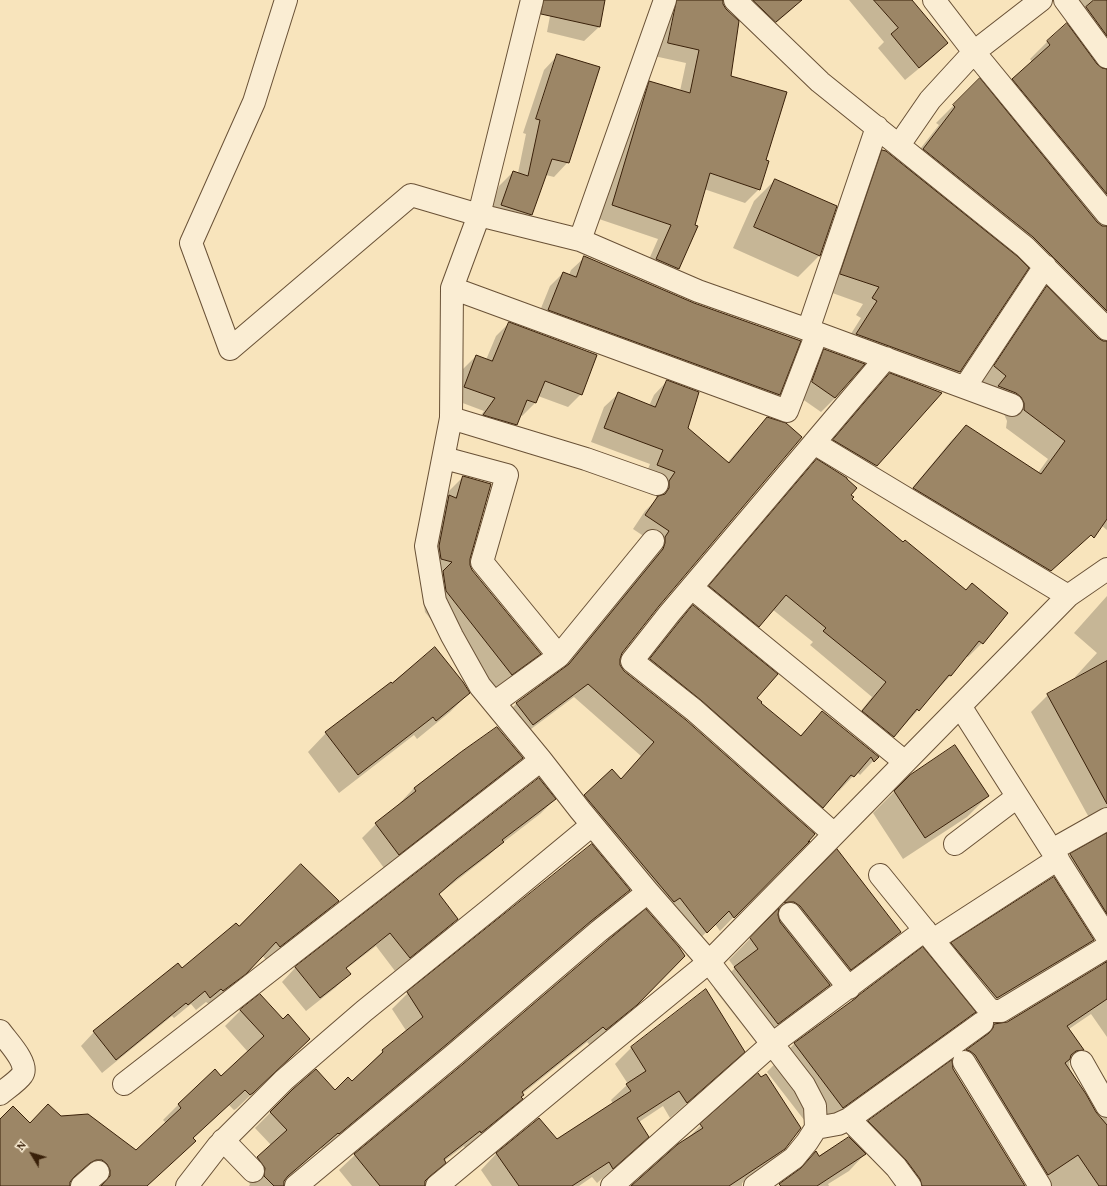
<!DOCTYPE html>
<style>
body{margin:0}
#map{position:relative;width:1107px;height:1186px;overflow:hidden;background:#f8e4bc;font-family:Vollkorn,serif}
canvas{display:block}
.north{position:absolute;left:12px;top:1134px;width:40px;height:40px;-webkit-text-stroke:3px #faedd3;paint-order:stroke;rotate:308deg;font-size:11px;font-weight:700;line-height:16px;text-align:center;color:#392009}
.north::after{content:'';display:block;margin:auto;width:14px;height:18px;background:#392009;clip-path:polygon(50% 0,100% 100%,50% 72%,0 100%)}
</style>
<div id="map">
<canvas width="1107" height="1186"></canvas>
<div class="north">N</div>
</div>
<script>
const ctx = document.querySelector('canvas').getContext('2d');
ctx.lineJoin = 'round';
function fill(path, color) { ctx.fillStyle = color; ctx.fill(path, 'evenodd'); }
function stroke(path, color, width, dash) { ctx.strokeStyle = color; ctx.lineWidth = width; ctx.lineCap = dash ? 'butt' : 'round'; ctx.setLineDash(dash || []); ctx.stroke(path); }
const shadow = new Path2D(`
 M553,0H604L599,27L584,41L547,32Z
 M666,0H801L789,12L761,35L730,4L722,1L730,77L765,161L759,189L745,203L704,189L678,269L665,282L643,273L658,239L599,219L636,96L650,82L680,91L686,63L654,56Z
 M849,0H911L947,43L933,57L905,80L878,48L884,42Z
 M1065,0H1107V530L1038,473L1048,459L1006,428L1007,421L1004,414L999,411L977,384L1029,305L1047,287L1028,267L959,372L942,388L840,351L861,318L856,315L863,304L824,290L866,167L883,151L905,168L939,125L936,123L979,80L994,98L1032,62L1030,59L1048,41L1071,23Z
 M558,55L568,162L554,177L546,175L531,215L517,229L487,219L499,186L513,172L518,173L526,134L523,133L544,70Z
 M775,180L819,256L798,277L733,248L754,201Z
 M585,257L779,394L766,408L535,323L550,286L563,273L569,275L571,270Z
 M509,323L581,394L568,407L538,396L535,403L522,416L520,415L516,424L503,437L472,428L484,411L452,399L463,369L476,356L486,360L496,336Z
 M824,350L835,398L821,412L798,396L810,364Z
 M890,374L940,393L862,480L820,454L875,389Z
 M667,381L687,428L727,463L754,432L768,418L659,605L621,653L619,659L620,666L624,672L805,844L720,931L715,924L693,945L572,809L585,796L621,780L641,756L574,697L519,738L503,717L517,703L563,669L649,564L657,545L633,529L645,511L656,500V495L662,486L644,479L650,464L591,442L604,407L618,394L649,406L654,395Z
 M966,426L1088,536L1036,585L900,503L951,441Z
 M817,460L850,495L851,500L982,643L968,657L966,656L950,676L880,751L849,726L872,697L810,645L813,642L772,609L744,640L696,601L803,475Z
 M463,477L469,565L471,570L540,654L519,675L490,695L425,612L422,593L432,583L420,579L418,568L428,518L442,498Z
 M1107,596V1037L1091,1014L1069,1029L1083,1050L1069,1063L1070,1069L1095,1113L1103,1120L1090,1097L1107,1080V1186H1028L958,1072L951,1065L1024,1186H897L889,1174L853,1138L869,1121L951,1062L952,1066L967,1051L977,1043L995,1024L1008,1023L1102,966L1103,954L1101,947L1054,872L1071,855L1103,837L1102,830L1097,825L1092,823L1031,712L1048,695L1077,679L1075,677L1097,653L1074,633Z
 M693,606L760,703L800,736L822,712L877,757L860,775L857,772L839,791L837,790L808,821L636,674L679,620Z
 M469,693L450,712L417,739L414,735L339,793L308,752L326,733Z
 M462,752L522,758L508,772L384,868L362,838L376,824L401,804L400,803L414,788Z
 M911,775L988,796L967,817L903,859L873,813Z
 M555,799L540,814L501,844L488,856L438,895L457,919L443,933L395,971L376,946L346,969L349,974L335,988L306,1011L282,982L296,967Z
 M592,845L629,890L613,906L574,937L430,1060L322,1149L321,1148L284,1181L283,1186H249L250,1184L242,1174L271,1145L255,1128L293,1090L335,1091L351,1082L383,1051L407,1032L392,1009L408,993Z
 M816,872L900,932L879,953L829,990L827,987L808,1006L757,1044L714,989L735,968L729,960Z
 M337,901L324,915L266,960L262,955L231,987L209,1004L206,1002L196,1010L191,1004L174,1018L172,1016L102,1073L81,1046L94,1032L239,928Z
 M1093,940L1072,961L976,1019L972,1014L947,1040L815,1134L767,1072L794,1044L855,1000L933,962L952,944Z
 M706,991L728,1067L670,1118L663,1106L639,1122L632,1152L597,1183L592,1177L579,1186H492L481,1170L496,1154L539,1119L556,1140L613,1104L611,1100L628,1084L615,1064L631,1048Z
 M260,995L293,1055L236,1109L234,1110L229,1105L192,1139L147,1186H95L79,1175L69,1181V1186H0V1120L30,1124L60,1117L136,1151L166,1123L163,1120L179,1104L221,1077L248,1052L225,1026L240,1011Z
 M636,1004L620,1021L590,1045L587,1042L522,1094L520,1097L521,1099L506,1114L465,1148L464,1146L444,1161V1162L424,1182V1186H352L339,1170L355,1155Z
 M701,1125L785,1148L768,1165L742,1183V1186H632L686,1140Z
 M816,1153L819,1157L865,1154L849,1171L828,1184L829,1186H778L795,1174Z`);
const building = new Path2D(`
 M544,0H605L600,27L541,14Z
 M677,0H723V4L726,9L739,21L731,76L787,92L766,160L769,161L760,190L710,173L695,225L698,226L679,269L656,259L671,225L612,205L649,81L690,93L699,50L668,43Z
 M753,0H802L776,22Z
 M874,0H912L948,43L919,68L891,34L898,28Z
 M1094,0H1107V36L1086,7Z
 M1067,23L1097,64L1102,68L1107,69V194L1012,79L1050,45L1047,41Z
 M557,54L600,67L569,163L552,159L532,215L501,205L513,171L528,176L540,120L536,119Z
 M980,78L1097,222L1102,226H1107V311L1033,237L923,149L955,107L953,105Z
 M882,150L886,151L1017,256L1029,268L960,372L856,334L877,301L872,298L879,287L840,274Z
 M775,179L837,206L820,256L754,227Z
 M584,256L694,303L801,341L780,395L548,310L563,272L576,277Z
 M1047,286L1098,338L1103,341H1107V519L1094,538L1091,535L1051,571L913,488L966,425L1041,474L1065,441L1024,410V403L1021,397L1016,393L998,386L1006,376L994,366Z
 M509,322L597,355L582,395L545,381L536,403L527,400L517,425L483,415L495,398L464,387L476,355L492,361Z
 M824,349L865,364L835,398L812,382Z
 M890,373L942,393L877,466L833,440Z
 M667,380L699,392L688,428L729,463L767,417L786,423L802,437L659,606L622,653L620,659V665L624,671L686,720L815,834L808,842L810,841L734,918L729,911L707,933L680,898L674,902L584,795L612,769L621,779L654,742L588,684L533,725L516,703L569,664L663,549L665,543V537L669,531L645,515L658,496L665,494L669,488V481L675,472L657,465L663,450L604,428L618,392L655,407Z
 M817,459L847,478V479L857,488L851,495L854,497L852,499L903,542L905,540L966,590L972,583L1008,613L983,644L979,641L951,676L949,675L919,711L917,709L894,737L862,711L886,682L823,631L826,628L786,595L759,627L709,586Z
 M463,476L491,484L470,559V565L472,570L541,654L512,675L446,591L443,571L452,562L441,559L439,546L449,495L456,498Z
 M693,605L778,674L757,698L762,702L761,703L801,736L822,711L879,757L874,762L871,757L854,777L851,775L823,808L702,701L650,659Z
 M435,647L463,682L470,693L436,721L433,717L358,775L325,732L391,682L392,683Z
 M1107,661V804L1047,694Z
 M497,727L523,758L399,855L375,823L416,791L414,788L461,752Z
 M955,745L989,796L925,838L894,791L910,775Z
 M539,778L556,799L502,840L504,842L457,878L439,894L458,919L410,958L390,933L346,968L351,974L320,998L295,967Z
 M1107,833V914L1070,854Z
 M592,844L630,890L591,921L447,1044L339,1134L338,1133L288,1176L284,1181V1186H274L264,1176L265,1168L257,1157L287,1130L270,1112L293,1089L316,1069L335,1090L348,1077L352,1081L383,1052L382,1050L423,1017L407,992Z
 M837,849L901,932L851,970L800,906L794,902H789L784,903Z
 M301,864L339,901L280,947L276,942L246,974L223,991L221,989L210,998L205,991L188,1005L186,1003L116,1060L93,1031L178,963L182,968L236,923L239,926Z
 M1054,877L1094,940L997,998L951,943Z
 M779,908L778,915L780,922L830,985L778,1024L734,967L758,949L750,938Z
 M646,909L679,947L685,956L637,1005L606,1030L603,1027L522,1092L524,1095L521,1097L523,1099L481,1133L480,1131L444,1159L446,1163L429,1177L425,1181V1186H380L354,1154L463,1064L607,941Z
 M923,947L976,1012L843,1108L794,1043L856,998L859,995Z
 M1107,962V999L1067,1026L1084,1050L1076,1051L1071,1055L1070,1059L1065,1063L1086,1094L1096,1112L1107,1125V1186H1099L1078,1155L1048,1175L975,1055L970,1051L966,1050L989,1033L993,1028L994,1024L1007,1022Z
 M706,989L745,1052L687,1103L679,1091L637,1118L649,1137L613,1169L609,1162L572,1186H519L496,1153L539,1118L557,1139L631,1091L626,1084L646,1071L631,1047Z
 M260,994L283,1019L288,1014L310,1039L253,1093L250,1095L245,1090L193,1138L196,1141L147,1186H101L110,1176V1170L107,1164L102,1160H96L90,1163L74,1177L70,1182V1186H0V1119L13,1106L30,1123L48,1104L61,1116L88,1114L136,1150L181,1108L178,1104L215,1069L221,1076L264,1036L240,1010Z
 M952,1060L953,1069L1025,1186H922L920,1179L906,1160L868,1121Z
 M758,1073L761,1077L766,1074L801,1128L785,1149L729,1186H631L678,1144L703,1128L700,1124Z
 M849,1137L866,1154L817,1186H781L779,1184L801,1168L816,1151L819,1156Z`);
const minor = new Path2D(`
 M286,0L254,102L191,243L230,349L411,195L479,215L580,240L698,291L817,333L1012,405
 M532,0L479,215L452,288L451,418L426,546L435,601L452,636L480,686L541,760L580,810L648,892L709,962L804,1085L815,1106L816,1128L807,1142L794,1158L755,1186
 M735,0L820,82L1025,247L1107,329
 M1041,0L974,52L1107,214
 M1065,0L1107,57
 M899,145L930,100L974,52L934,0
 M580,240L665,0
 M452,288L787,411L817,333
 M808,330L877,127
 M965,387L1045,266
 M451,418L586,459L657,484
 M814,443L1068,596
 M444,458L507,475L482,562L559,656
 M692,588L905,762
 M494,703L559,656L653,541
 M960,706L1107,937
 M834,834L694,710L632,661L669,614L886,358
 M955,844L1017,797
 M1052,850L1107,819
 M880,875L988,1008L994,1011H1001L1107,947
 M790,914L849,988
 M933,940L1058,859
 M0,1031C7,1041 30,1064 22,1075C18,1081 6,1089 0,1094
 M964,1062L1040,1186
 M1082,1062L1107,1106
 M124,1084L541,760
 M849,1119L982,1023
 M816,1128L838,1124L849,1119L896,1167L910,1186
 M223,1140L253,1171
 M82,1186L98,1172
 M187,1186L218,1146L284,1080L364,1011L494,906L592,825
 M296,1186L455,1054L599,931L648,892
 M437,1186L578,1069L709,962L1068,596L1107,569
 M612,1186L772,1044L925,930`);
fill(shadow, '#0003');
fill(building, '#9c8666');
stroke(building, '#392009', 1);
stroke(minor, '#695136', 24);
stroke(minor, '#faedd3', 22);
</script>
